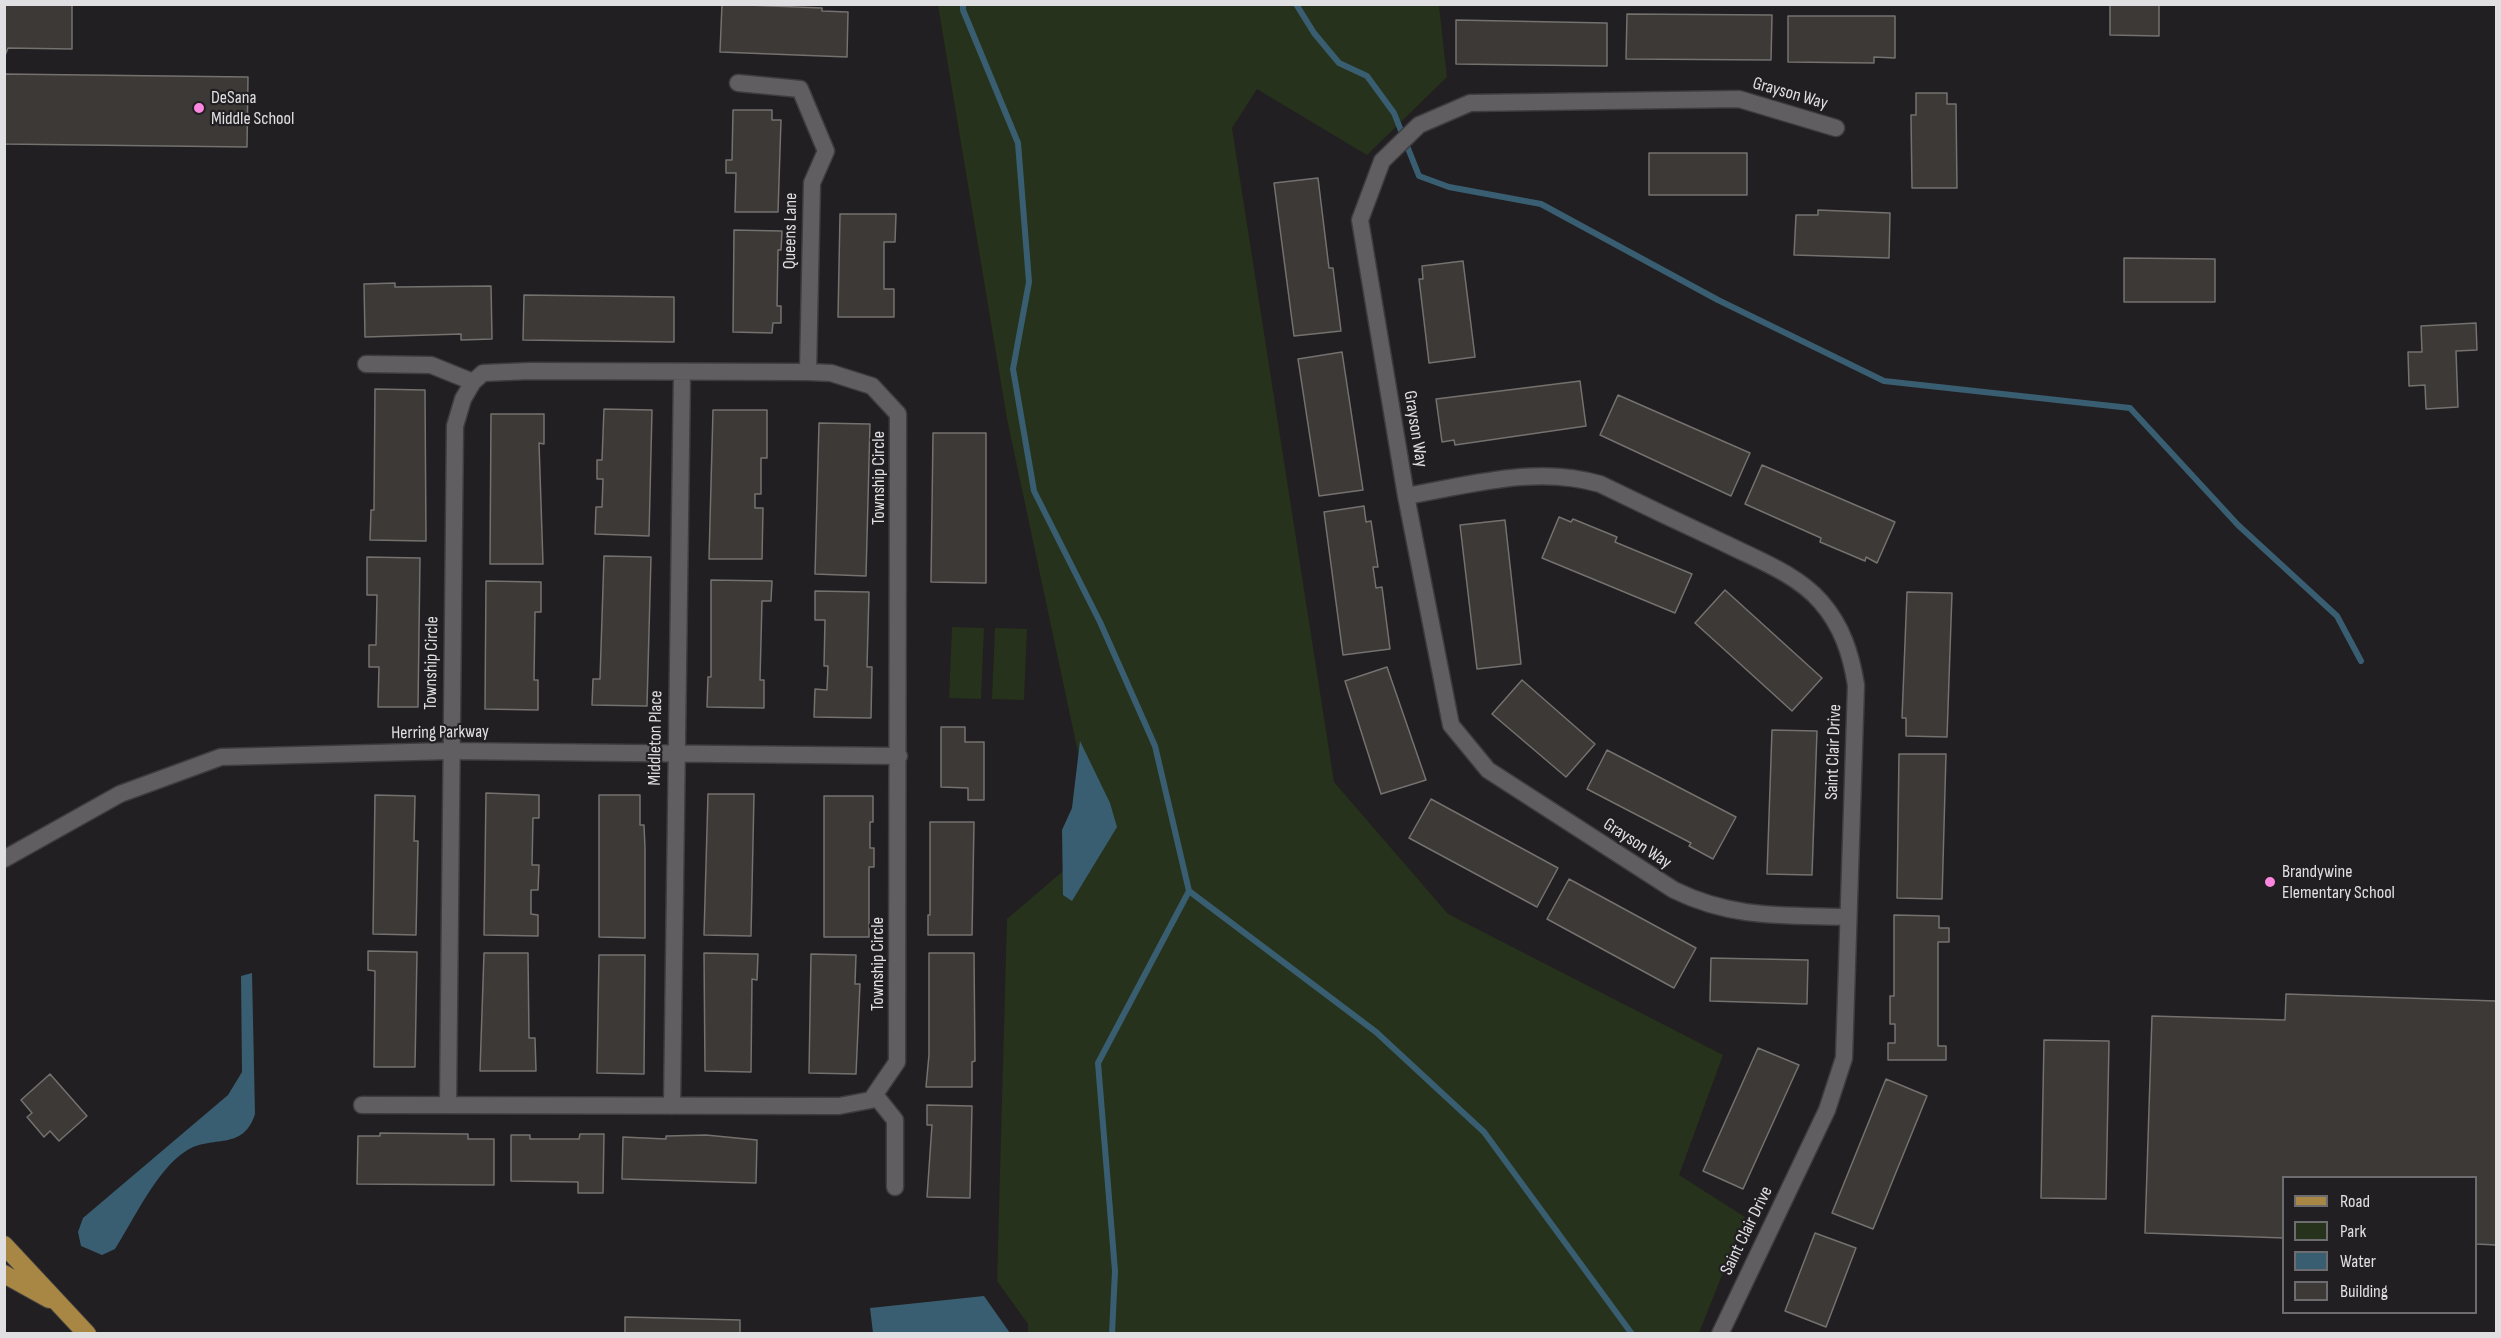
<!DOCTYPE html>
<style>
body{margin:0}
#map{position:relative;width:2501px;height:1338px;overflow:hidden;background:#211f21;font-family:"Sofia Sans Condensed",sans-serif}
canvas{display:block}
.frame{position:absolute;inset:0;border:6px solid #e0dfe1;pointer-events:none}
.legend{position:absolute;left:2282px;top:1176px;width:195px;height:138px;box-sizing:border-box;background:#211f21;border:2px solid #6d6c6e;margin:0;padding:8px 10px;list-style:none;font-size:18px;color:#e0dfe1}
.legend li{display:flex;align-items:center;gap:12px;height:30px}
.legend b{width:30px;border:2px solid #6d6c6e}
</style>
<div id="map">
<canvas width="2501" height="1338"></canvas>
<div class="frame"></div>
<ul class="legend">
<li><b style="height:8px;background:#a88644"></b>Road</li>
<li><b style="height:16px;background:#26321b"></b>Park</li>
<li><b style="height:16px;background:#395e71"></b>Water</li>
<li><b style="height:16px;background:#3c3937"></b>Building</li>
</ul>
</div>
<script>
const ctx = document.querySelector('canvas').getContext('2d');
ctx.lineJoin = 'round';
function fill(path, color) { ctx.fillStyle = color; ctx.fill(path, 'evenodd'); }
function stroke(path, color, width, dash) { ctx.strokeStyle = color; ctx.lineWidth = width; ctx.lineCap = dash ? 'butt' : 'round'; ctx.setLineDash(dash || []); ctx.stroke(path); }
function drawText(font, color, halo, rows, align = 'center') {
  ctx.font = font + ' "Sofia Sans Condensed",sans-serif'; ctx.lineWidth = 4.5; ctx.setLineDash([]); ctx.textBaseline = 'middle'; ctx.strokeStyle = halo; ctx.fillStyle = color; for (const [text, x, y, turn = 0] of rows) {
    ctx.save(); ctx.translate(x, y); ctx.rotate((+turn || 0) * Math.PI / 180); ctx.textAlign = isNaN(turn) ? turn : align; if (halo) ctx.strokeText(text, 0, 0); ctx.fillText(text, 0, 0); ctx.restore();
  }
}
const green = new Path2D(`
 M938,5H1535L1439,6L1447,77L1367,155L1257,89L1232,128L1334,782L1448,914L1723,1055L1679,1175L1745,1217L1699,1333H1028V1324L997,1281L1007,919L1097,842L1007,419Z
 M952,627L984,628L981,699L949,698Z
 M995,628L1027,629L1024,700L992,699Z`);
const water = new Path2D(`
 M1080,741L1110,803L1117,827L1072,901L1063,895L1062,830L1072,808Z
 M252,973L255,1114C243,1152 212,1134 186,1151C157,1169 133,1221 115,1249L102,1255L81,1246L78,1232L83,1218L228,1095L242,1072L241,976Z
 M984,1296L1010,1333H873L870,1308Z`);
const stream = new Path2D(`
 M963,4V10L1018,143L1029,282L1013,369L1034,491L1100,622L1155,746L1189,891L1376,1032L1484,1132L1632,1334
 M1296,4L1314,33L1339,63L1367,76L1394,113L1419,176L1449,187L1541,204L1718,300L1884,381L2130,408L2238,525L2337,616L2361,661
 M1112,1334L1115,1271L1098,1063L1189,891`);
const building = new Path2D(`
 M4,4H72V49L8,48L4,58Z
 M722,4L822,8V11L848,12L847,57L720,52Z
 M2110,4H2159V36L2110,35Z
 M1627,14L1772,15L1771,60L1626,59Z
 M1788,16H1895V58L1874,57V63L1788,62Z
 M1456,20L1607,23V66L1456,64Z
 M4,74L248,77L247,147L4,144Z
 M1916,93H1947V104H1956L1957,188H1912L1911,115H1916Z
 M733,110H772V120H781L778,212H735L736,173H726V160H732Z
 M1649,153H1747V195H1649Z
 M1318,178L1329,268H1333L1341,331L1294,336L1274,183Z
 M1818,210L1890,213L1889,258L1794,255L1796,215H1818Z
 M840,214H896L895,242H884V289H894V317H838Z
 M734,230L782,231L781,250H778L777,306H781V323H773L772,333L733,332Z
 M2124,258L2215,259V302H2124Z
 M1463,261L1475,357L1429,363L1419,279H1423L1422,266Z
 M395,283V287L491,286L492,339L461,340V334L365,337L364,284Z
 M524,295L674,297V342L523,340Z
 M2476,323L2477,350L2456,351L2458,407L2426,409L2425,385L2409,386L2408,352H2422L2421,326Z
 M1342,352L1363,490L1319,496L1298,359Z
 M1580,381L1586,426L1455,445L1454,440L1442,442L1436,399Z
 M375,389L425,390L426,541L370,540L371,510H374Z
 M1618,395L1750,453L1731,496L1600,435Z
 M604,409L652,410L649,536L595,534L596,507H602L603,479H597V460H602Z
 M713,410H767V458H761V494H755V508H763L762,559H709Z
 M491,414H544V444L539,443L543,564H490Z
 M819,423L870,424L866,576L815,574Z
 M933,433H986V583L931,582Z
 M1762,465L1895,522L1877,563L1866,557L1865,561L1820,542L1821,538L1745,504Z
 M1364,506L1366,522L1371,521L1378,567H1373L1376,588L1382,587L1390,649L1343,655L1324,512Z
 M1559,517L1571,522L1573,519L1617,537L1615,542L1692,574L1675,613L1542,558Z
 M1505,520L1521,664L1477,669L1460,525Z
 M604,556L651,557L647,706L592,705L593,679H600Z
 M367,557L420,558L418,707H378L379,667H369V645H376L377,595H367Z
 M711,580L772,581L771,601H762L760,680H764V708L707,707L708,677H711Z
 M486,581L541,582V612H535L534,680H538V710L485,709Z
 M1725,590L1822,678L1792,711L1695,623Z
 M815,591L869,592L867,667H872L871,718L814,717L815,689L827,690L828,666H824L825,620H815Z
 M1907,592L1952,593L1947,737L1906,736V718H1902Z
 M1387,667L1426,780L1381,794L1345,681Z
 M1522,680L1595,744L1566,777L1492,714Z
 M941,727H965V742H984V800H968V788L941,787Z
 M1772,730L1817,731L1812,875L1767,874Z
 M1607,750L1736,817L1713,859L1689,846L1691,843L1587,789Z
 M1899,754H1946L1942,899L1897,898Z
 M486,793L539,795V818H533L532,865H539L538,890H531V914L538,915V936L484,935Z
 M708,794H754L751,936L704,935Z
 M375,795L415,796L414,841H418L416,935L373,934Z
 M599,795H640V825H644L645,848V938L599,937Z
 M824,796H873V822H870V848H874V867H869V937H824Z
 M1431,799L1558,868L1537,907L1409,838Z
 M930,822H974L972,935H928V915H930Z
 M1569,879L1696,948L1674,988L1547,919Z
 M1894,915L1939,916V928H1949V942H1938V1046H1946V1060H1888V1043H1895V1024H1890V996H1894Z
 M368,951L417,952L415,1067H374L375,971L368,970Z
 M484,953H528L529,1038H535L536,1071H480Z
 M704,953L758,954L757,980L752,979L751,1072L705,1071Z
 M929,953H974L975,1061L972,1062V1087H926L929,1055Z
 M811,954L856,955L855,984H860L856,1074L809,1073Z
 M599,955H645L644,1074L597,1073Z
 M1711,958L1808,960L1807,1004L1710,1001Z
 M2286,994L2496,1001V1245L2476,1244V1178H2284V1238L2145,1233L2152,1016L2285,1020Z
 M2044,1040L2109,1041L2106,1199L2041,1198Z
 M1758,1048L1799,1065L1743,1189L1703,1171Z
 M50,1074L87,1116L59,1141L50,1131L44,1137L27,1117L32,1113L21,1100Z
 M1886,1079L1927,1096L1873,1229L1832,1213Z
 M927,1105L972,1106L970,1198L927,1197L932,1125H927Z
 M380,1133L468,1134V1139H494V1185L357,1184L358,1136H380Z
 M580,1134H604L603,1193H578V1182L511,1181V1135H530V1139H579Z
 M706,1135L757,1140L756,1183L622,1179L623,1137L666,1139V1136Z
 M1815,1233L1856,1248L1826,1327L1785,1311Z
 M625,1317L740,1320V1334H625Z`);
const street = new Path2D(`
 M738,83L800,89L826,151L812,183L808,372
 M1836,128L1739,99L1470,103L1419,125L1382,161L1360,220L1406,496L1451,725L1488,770L1674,890C1733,919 1784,915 1847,917
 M366,364L431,365L473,382
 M1406,496C1470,485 1536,465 1600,484C1641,504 1683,524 1724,543C1756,559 1797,574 1821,602C1842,626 1851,654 1856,685L1844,1058L1827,1110L1720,1334
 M4,859L120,794L221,757L450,751L899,756
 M875,1095L895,1120V1187
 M362,1105L839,1106L871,1100L897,1062L898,414L872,386L831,373L808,372L530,371L483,373L473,382L463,399L455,426L448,1105
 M672,1106L682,372`);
const primary = new Path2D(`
 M4,1245L87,1334
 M4,1274L49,1299`);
const markers = [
 [199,108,6,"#fd86e1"],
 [2270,882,6,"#fd86e1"]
];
const streetNames = [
 ["Grayson Way",1790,94,16],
 ["Queens Lane",791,231,-89],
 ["Grayson Way",1415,429,81],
 ["Township Circle",879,478,-90],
 ["Township Circle",432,663,-89],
 ["Herring Parkway",440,733,-1],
 ["Middleton Place",656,738,-89],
 ["Saint Clair Drive",1834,752,-88],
 ["Grayson Way",1637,844,33],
 ["Township Circle",878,964,-90],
 ["Saint Clair Drive",1747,1231,-64]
];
const poiNames = [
 ["DeSana",211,98],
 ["Middle School",211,119],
 ["Brandywine",2282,872],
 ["Elementary School",2282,893]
];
fill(green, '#26321b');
fill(water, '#395e71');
stroke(stream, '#395e71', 6);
fill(building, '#3c3937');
stroke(building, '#74716f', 1.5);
stroke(street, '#3e3c3e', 19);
stroke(primary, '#3e3c3e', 20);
stroke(street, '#615e61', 16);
stroke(primary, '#a88644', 18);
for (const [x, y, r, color] of markers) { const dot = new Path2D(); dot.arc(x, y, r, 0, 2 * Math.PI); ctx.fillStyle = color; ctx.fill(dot); stroke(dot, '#211f21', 2); }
drawText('18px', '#e0dfe1', '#211f21', streetNames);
drawText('18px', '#e0dfe1', '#211f21', poiNames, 'left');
</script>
